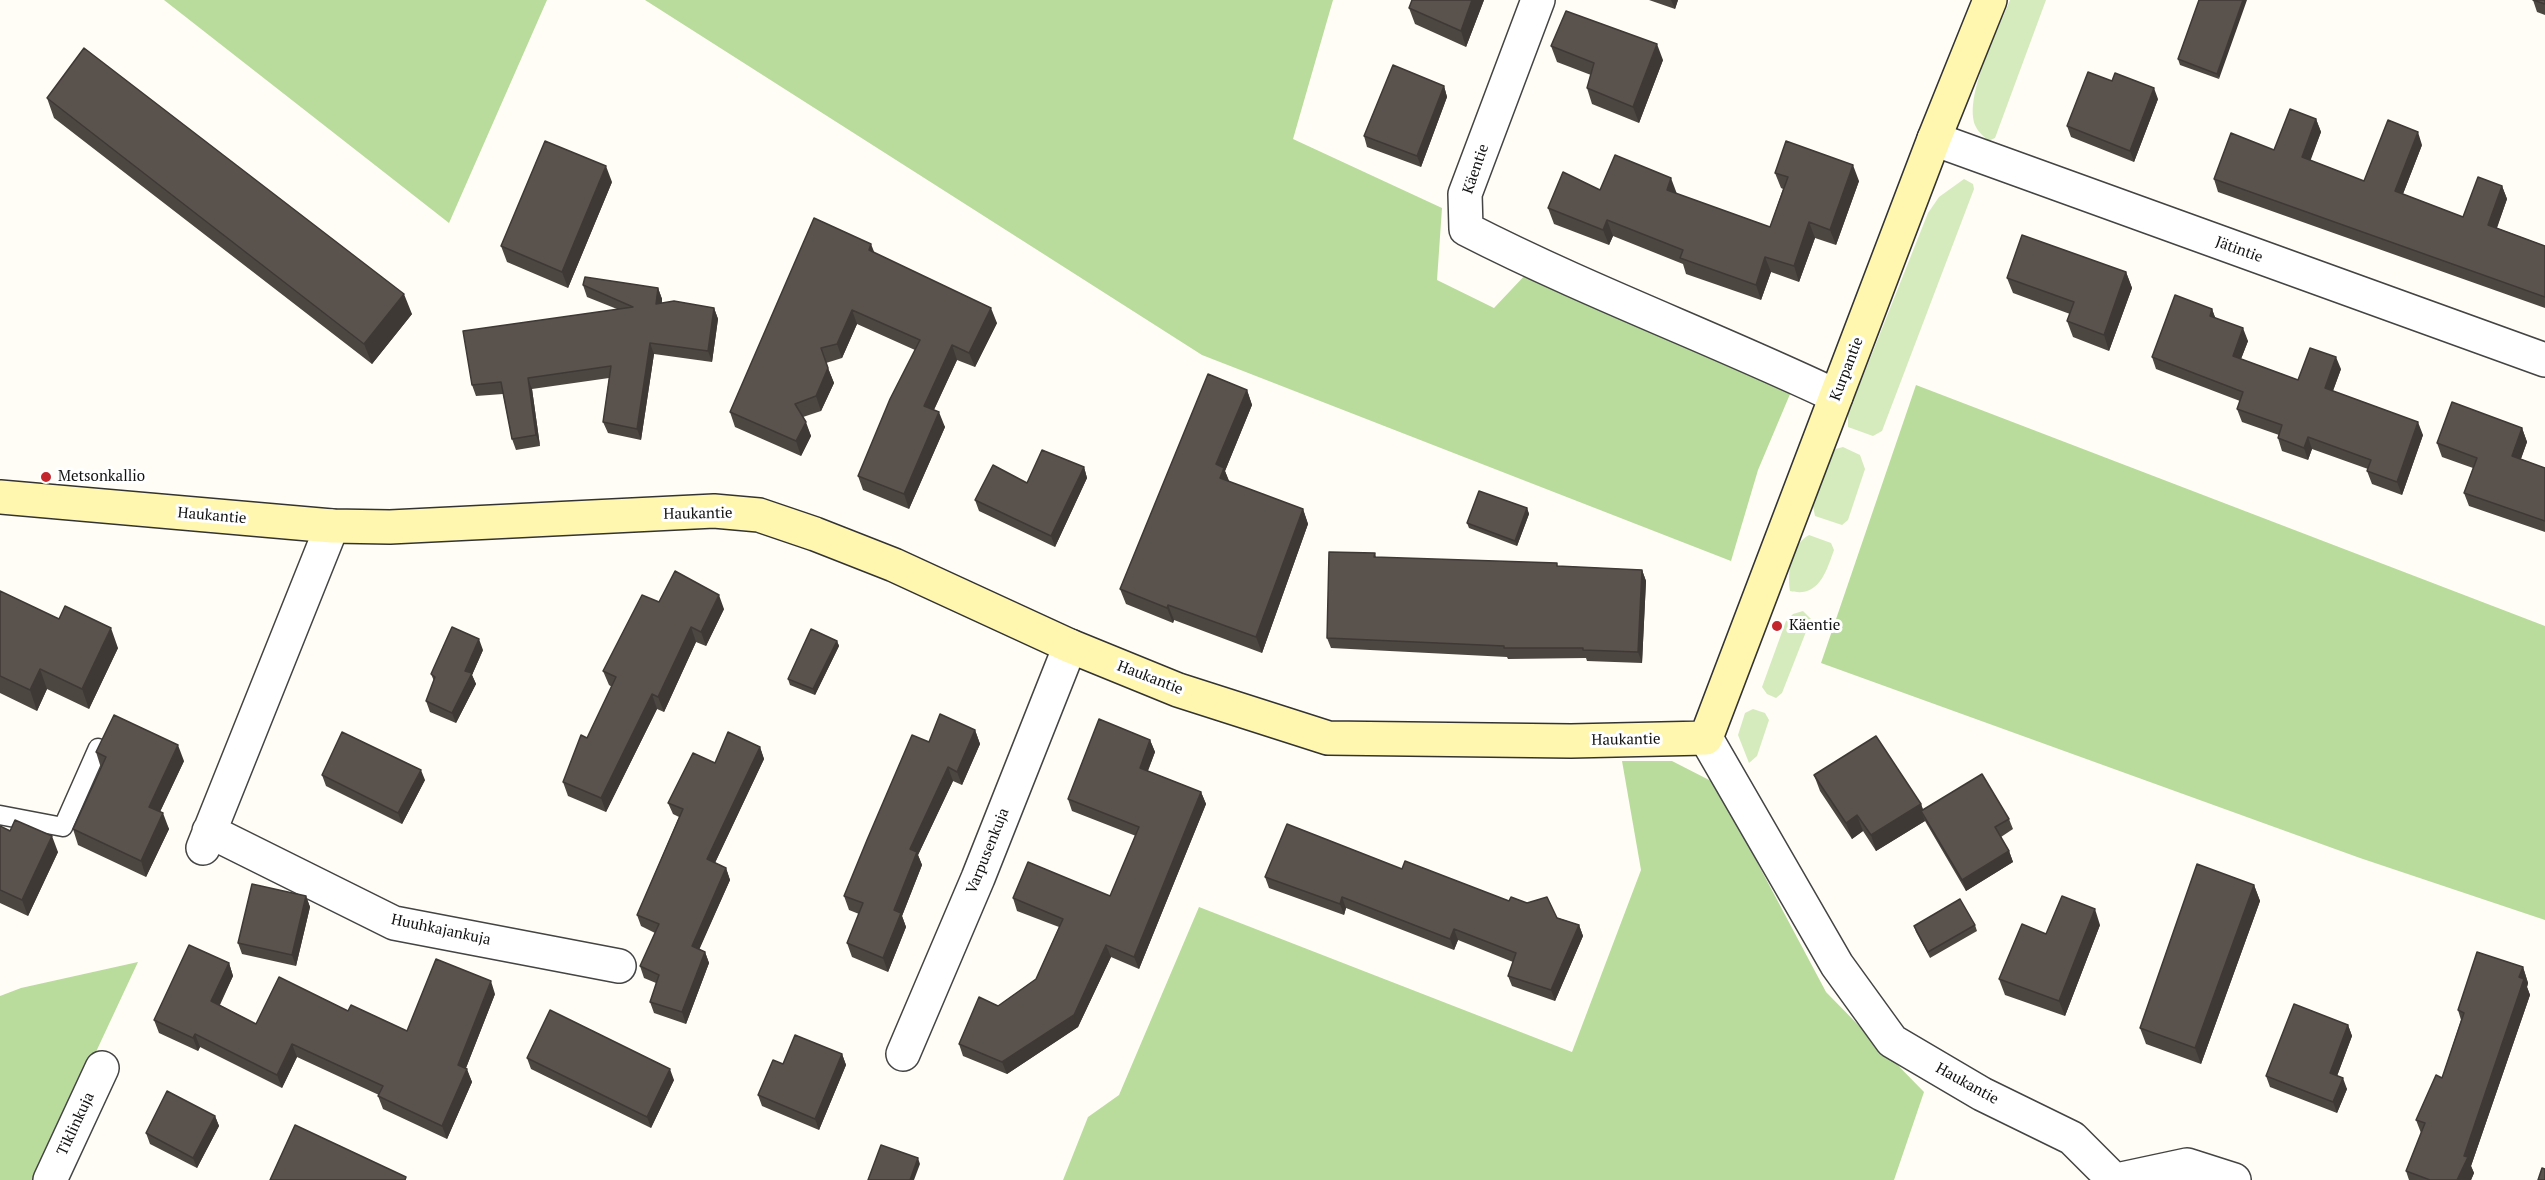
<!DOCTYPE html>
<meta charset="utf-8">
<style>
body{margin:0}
canvas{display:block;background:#fffdf5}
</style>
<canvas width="2545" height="1180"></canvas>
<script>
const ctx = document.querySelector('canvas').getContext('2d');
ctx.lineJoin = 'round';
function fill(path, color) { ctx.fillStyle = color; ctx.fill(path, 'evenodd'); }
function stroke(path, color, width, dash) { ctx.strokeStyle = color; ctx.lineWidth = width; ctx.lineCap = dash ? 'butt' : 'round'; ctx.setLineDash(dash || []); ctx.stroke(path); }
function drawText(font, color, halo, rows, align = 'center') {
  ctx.font = font + ' "PT Serif",serif'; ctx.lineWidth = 6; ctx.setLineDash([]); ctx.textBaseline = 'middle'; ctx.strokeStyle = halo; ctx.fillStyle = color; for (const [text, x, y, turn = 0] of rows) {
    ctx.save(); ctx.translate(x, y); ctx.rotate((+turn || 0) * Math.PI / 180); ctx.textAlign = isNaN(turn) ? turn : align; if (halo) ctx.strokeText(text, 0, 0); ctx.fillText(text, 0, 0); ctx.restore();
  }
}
const green = new Path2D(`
 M2010,0H2046L1995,138L1988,141C1985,137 1978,132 1976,127C1962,99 1999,28 2010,0Z
 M1964,179L1973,184L1974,189L1882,431L1873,436L1848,427V414L1928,213L1939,197Z
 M1843,447L1860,455L1865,469L1848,520L1842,525L1815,516L1813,506L1832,450Z
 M1809,535L1831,543L1834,550C1826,572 1819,598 1790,591C1787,572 1791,545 1809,535Z
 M1803,611L1811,619L1782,693L1776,698L1767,694L1762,687L1786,621L1793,614Z
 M1753,709L1765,713L1769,720L1757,756L1749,763L1738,735L1745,713Z`);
const forest = new Path2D(`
 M164,0H547L449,223Z
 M645,0H1333L1293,139L1442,208L1437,280L1494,308L1528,272L1793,387L1758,470L1731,561L1202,355Z
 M1916,385L2545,626V920L2360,858L1821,663Z
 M1622,761H1672L1715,783L1826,992L1924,1092L1894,1180H1063L1088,1117L1119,1095L1199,907L1572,1052L1641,870Z
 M138,962L36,1180H0V996L21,988Z`);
const lane = new Path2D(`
 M0,815L63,827L98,748`);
const street = new Path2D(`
 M1538,0L1465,194L1466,229C1587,291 1714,338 1836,396
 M1934,139L2545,360
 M1706,738L1837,965L1892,1041L1982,1094L2072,1138L2114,1180
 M209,831L394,923L619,966
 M203,848L332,526
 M903,1054L978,878L1070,646
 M50,1180L102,1068
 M2117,1180L2187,1165L2234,1180`);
const secondary = new Path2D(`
 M0,497L332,526L390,527L714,511L759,515L815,534L894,565L1070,646L1178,690L1328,738L1571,741L1706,738L1934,139L1990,0`);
const wall = new Path2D(`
 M1412,0H1484L1466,47L1415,24L1409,8Z
 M1649,0H1678L1675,9Z
 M2199,0L2219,79L2180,65L2178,59Z
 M2533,0H2545V15L2537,12Z
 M1551,46L1663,60L1639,123L1592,104L1587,88L1591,75L1557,62Z
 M1444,86L1447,97L1421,167L1367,147L1364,136Z
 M47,98L412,314L372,364L54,118Z
 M2158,99L2134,162L2071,137L2067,126Z
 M2316,119L2321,132L2310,160L2364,181L2422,145L2403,194L2463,217L2502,186L2507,199L2497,228L2545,246V308L2218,192L2214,179L2274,150Z
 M1775,173L1859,181L1836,245L1815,238L1799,282L1771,272L1761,300L1686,274L1683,264L1613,236L1609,245L1554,224L1548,208L1600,190L1677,194L1770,227L1783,189L1781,188Z
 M612,182L568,288L507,262L501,246Z
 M875,253L997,323L975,367L957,360L934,410L945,427L909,509L863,490L858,476L915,350L857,324L842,358L826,363L834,383L821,411L803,417L811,436L801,456L735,427L730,412Z
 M2126,272L2132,288L2109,351L2073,337L2067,321L2070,314L2013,293L2007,278Z
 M583,285L658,288L662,299V303L714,308L718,319L712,362L654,354L641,440L608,433L603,422L609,378L532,389L540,446L516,450L512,439L503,394L476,396L472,385L617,309L587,297Z
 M2212,309L2215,318L2248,341L2241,359L2298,380L2341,369L2333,391L2423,435L2402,495L2372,484L2367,471L2368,469L2312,449L2308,460L2282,451L2278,438L2279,435L2242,422L2237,409L2240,401L2156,369L2152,357Z
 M1247,390L1252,405L1225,471L1229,482L1303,509L1308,524L1262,653L1174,620L1173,623L1126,604L1120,589Z
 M2522,428L2527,442L2521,459L2545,468V532L2469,506L2464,493L2473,468L2442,457L2437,443Z
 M1084,467L1087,478L1055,547L979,511L975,500L1027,483Z
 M1527,508L1529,514L1517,546L1469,528L1467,523Z
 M1375,553L1376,557L1642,570L1646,581L1642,663L1587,661L1586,658L1508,659L1507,657L1331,648L1327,638Z
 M0,591L118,648L89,709L47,689L37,711L0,693Z
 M659,602L724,609L706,646L696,642L664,712L657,709L606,812L568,796L563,782L587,738L612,687L609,685L603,671Z
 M837,641L839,646L815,695L790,685L788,679Z
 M483,650L472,675L476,684L456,723L430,712L426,701L434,681L431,674Z
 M975,730L980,744L962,785L953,781L918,855L922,865L902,916L906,927L888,972L852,957L847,943L859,914L849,910L844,896L929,742Z
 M1150,740L1155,752L1148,771L1201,792L1206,804L1139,969L1111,957L1078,1027L1007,1074L963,1056L959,1044L998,1006L1036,979L1059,927L1017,911L1013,898L1110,896L1136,836L1072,811L1068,799Z
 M760,747L764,759L715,863L726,868L730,880L699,949L705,952L709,963L686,1024L654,1013L650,1002L656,983L644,978L640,966L655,933L641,926L637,915L679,817L673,814L668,803L715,763Z
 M96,752L184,761L160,812L169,829L146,877L78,845L73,829L101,768Z
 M322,775L425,780L402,824L326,786Z
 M1814,775L1921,804L1923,810L2009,819L2013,829L2001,837L2009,851L2013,862L1966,891L1925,821L1876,851L1863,831L1852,839L1820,791Z
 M0,826L58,852L28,916L0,903Z
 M1402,869L1509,901L1579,925L1583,936L1555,1001L1512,986L1508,976L1513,962L1458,940L1454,950L1346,908L1344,915L1269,888L1265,877Z
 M2254,885L2260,901L2201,1064L2146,1044L2140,1028Z
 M306,896L310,907L296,966L242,954L238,943Z
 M1975,925L1977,931L1930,958L1916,932L1914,926Z
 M2100,925L2065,1016L2005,995L1999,979L2046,934Z
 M229,963L233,976L220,1005L256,1024L348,1011L407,1031L495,994L466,1068L472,1082L447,1139L383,1109L378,1096L379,1095L297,1057L282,1088L200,1047L198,1051L159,1033L154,1020Z
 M2523,967L2528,983L2527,987L2530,995L2471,1166L2474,1173L2471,1180H2409L2406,1171L2421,1133L2416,1120L2442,1078L2461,1020L2458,1010Z
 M2348,1025L2352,1036L2337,1076L2347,1089L2337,1113L2270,1087L2266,1076Z
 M842,1054L846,1065L819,1130L762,1106L758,1095Z
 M527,1058L674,1080L651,1128L531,1069Z
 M215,1116L219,1126L197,1168L150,1144L146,1133Z`);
const shadedWall = new Path2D(`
 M1472,0H1484L1466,47L1461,31Z
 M1671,0H1678L1675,9Z
 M2243,0H2247L2219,79L2217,74Z
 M1657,44L1663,60L1639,123L1633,107Z
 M1444,86L1447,97L1421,167L1417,156Z
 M2154,88L2158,99L2134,162L2130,151Z
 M2316,119L2321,132L2307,170L2302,157Z
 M2418,132L2422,145L2399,204L2395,191Z
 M1853,165L1859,181L1836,245L1830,230Z
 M606,166L612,182L568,288L562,272Z
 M1671,178L1677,194L1667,190Z
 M2502,186L2507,199L2493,238L2488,225Z
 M1607,220L1613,236L1609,245L1603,230Z
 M1809,222L1815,238L1799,282L1794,266Z
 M871,244L877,259L869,250Z
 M1765,257L1771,272L1761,300L1756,285Z
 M2126,272L2132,288L2109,351L2104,335Z
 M658,288L662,299L660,315L656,304Z
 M404,294L412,314L372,364L364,344Z
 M714,308L718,319L712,362L708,351Z
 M991,308L997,323L975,367L969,353Z
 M2212,309L2217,322L2210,316Z
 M852,310L857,324L842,358L837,344Z
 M2243,328L2248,341L2237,369L2233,356Z
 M650,343L654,354L641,440L637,429Z
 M952,345L957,360L929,420L924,406Z
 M2336,357L2341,369L2329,401L2325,388Z
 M828,368L834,383L821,411L816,396Z
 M528,378L532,389L540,446L536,435Z
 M1247,390L1252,405L1225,471L1230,483L1220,478L1216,464Z
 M939,412L945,427L909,509L904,494Z
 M806,422L811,436L801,456L796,441Z
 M2418,422L2423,435L2402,495L2397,482Z
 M2522,428L2527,442L2517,469L2512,456Z
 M2308,437L2312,449L2308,460L2304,448Z
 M1084,467L1087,478L1055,547L1051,536Z
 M1527,508L1529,514L1517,546L1515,541Z
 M1303,509L1308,524L1262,653L1256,637Z
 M1642,570L1646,581L1642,663L1638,652Z
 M719,595L724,609L706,646L701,632Z
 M1168,605L1174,620L1173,623L1167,608Z
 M691,627L696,642L664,712L658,697Z
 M111,628L118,648L89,709L82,689Z
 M479,639L483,650L472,675L476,684L456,723L452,713L465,671Z
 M837,641L839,646L815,695L813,689Z
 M40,669L47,689L37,711L30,690Z
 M652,694L657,709L606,812L601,798Z
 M975,730L980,744L962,785L957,772Z
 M1150,740L1155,752L1144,780L1140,768Z
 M178,745L184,761L155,822L149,807Z
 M760,747L764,759L711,871L707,859Z
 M948,767L953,781L918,855L922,865L902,916L906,927L888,972L883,958L910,849Z
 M421,770L425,780L402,824L398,813Z
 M1201,792L1206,804L1139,969L1134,957Z
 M1921,804L1927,820L1921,811L1925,821L1876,851L1871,835Z
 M163,813L169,829L146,877L141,861Z
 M1857,815L1863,831L1852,839L1846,823Z
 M52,836L58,852L28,916L22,900Z
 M2009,851L2013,862L1966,891L1962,880Z
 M726,868L730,880L696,957L692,946Z
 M2254,885L2260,901L2201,1064L2195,1048Z
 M306,896L310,907L296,966L292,955Z
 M1342,897L1346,908L1344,915L1340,904Z
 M2095,909L2100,925L2065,1016L2059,1001Z
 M1579,925L1583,936L1555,1001L1551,990Z
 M1454,929L1458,940L1454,950L1450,939Z
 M1106,945L1111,957L1078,1027L1007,1074L1002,1062Z
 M705,952L709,963L686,1024L682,1012Z
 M229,963L233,976L215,1014L211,1001Z
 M2523,967L2528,983L2527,987L2530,995L2471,1166L2474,1173L2471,1180H2457Z
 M491,981L495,994L462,1078L458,1065Z
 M2348,1025L2352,1036L2334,1084L2330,1073Z
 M195,1034L200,1047L198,1051L193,1038Z
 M292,1044L297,1057L282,1088L277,1075Z
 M842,1054L846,1065L819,1130L815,1119Z
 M467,1069L472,1082L447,1139L442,1126Z
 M670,1069L674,1080L651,1128L647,1117Z
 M2343,1078L2347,1089L2337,1113L2333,1102Z
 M215,1116L219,1126L197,1168L193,1158Z
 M918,1158L920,1164L914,1180H910Z`);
const building = new Path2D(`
 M1412,0H1472L1461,31L1409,8Z
 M2199,0H2243L2217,74L2178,59Z
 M2533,0H2545V4Z
 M1566,11L1657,44L1633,107L1587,88L1594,63L1551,46Z
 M84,48L404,294L364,344L47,98Z
 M1393,65L1444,86L1417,156L1364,136Z
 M2088,72L2112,81L2115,73L2154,88L2130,151L2067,126Z
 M2290,109L2316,119L2302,157L2364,181L2388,120L2418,132L2395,191L2463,217L2478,177L2502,186L2488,225L2545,246V297L2214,179L2231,133L2274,150Z
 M545,141L606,166L562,272L501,246Z
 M1786,141L1853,165L1830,230L1809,222L1794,266L1765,257L1756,285L1680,258L1683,250L1607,220L1603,230L1548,208L1563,172L1600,190L1615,155L1671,178L1667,190L1770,227L1788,177L1775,173Z
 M814,218L871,244L869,250L991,308L969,353L952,345L924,406L939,412L904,494L858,476L890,399L920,340L852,310L837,344L821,348L828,368L816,396L795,404L806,422L796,441L730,412Z
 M2022,235L2126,272L2104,335L2067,321L2074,302L2007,278Z
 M585,277L658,288L656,304L674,301L714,308L708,351L650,343L637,429L603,422L611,366L528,378L536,435L512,439L501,382L472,385L463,331L633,307L583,285Z
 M2175,295L2212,309L2210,316L2243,328L2233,356L2298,380L2310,348L2336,357L2325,388L2418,422L2397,482L2367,471L2371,460L2308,437L2304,448L2278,438L2282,425L2237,409L2243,392L2152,357Z
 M1208,374L1247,390L1216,464L1224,468L1220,478L1303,509L1256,637L1168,605L1167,608L1120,589Z
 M2452,402L2522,428L2512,456L2545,468V521L2464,493L2477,458L2437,443Z
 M1042,450L1084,467L1051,536L975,500L993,465L1027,483Z
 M1479,491L1527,508L1515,541L1467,523Z
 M1329,552L1375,553L1374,557L1557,563V566L1642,570L1638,652L1583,650V648H1504V646L1327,638Z
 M675,571L719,595L701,632L691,627L658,697L652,694L601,798L563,782L581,735L587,738L616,677L603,671L642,595L659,602Z
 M0,591L59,619L65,606L111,628L82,689L40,669L30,690L0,676Z
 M452,627L479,639L465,671L472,673L452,713L426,701L435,677L431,674Z
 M811,629L837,641L813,689L788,679Z
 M940,714L975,730L957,772L948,767L910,849L917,852L894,910L901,913L883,958L847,943L863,903L844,896L867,840L912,735L929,742Z
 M114,715L178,745L149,807L163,813L141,861L73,829L106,757L96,752Z
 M1099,719L1150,740L1140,768L1201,792L1134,957L1106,945L1074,1015L1002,1062L959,1044L979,997L998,1006L1036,979L1063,919L1013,898L1028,862L1110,896L1139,827L1068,799Z
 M342,732L421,770L398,813L322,775Z
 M728,732L760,747L707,859L726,868L692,946L705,952L682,1012L650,1002L659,975L640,966L659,924L637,915L683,809L668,803L693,753L715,763Z
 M1876,736L1921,804L1871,835L1857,815L1846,823L1814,775Z
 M1982,774L2009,819L1995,827L2009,851L1962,880L1921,811Z
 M15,820L52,836L22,900L0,890V826L10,831Z
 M1287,824L1402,869L1405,861L1509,901L1511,897L1527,903L1547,897L1557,918L1579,925L1551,990L1508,976L1516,953L1454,929L1450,939L1342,897L1340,904L1265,877Z
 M2197,864L2254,885L2195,1048L2140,1028Z
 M252,884L306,896L292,955L238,943Z
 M2062,896L2095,909L2059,1001L1999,979L2022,924L2046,934Z
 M1960,899L1975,925L1928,952L1914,926Z
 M189,945L229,963L211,1001L256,1024L279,977L348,1011L351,1005L407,1031L436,959L491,981L458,1065L467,1069L442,1126L378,1096L383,1086L292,1044L277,1075L195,1034L193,1038L154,1020Z
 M2477,952L2523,967L2519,977L2524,979L2464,1156L2468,1157L2457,1180H2430L2406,1171L2425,1123L2416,1120L2436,1075L2442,1078L2464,1013L2458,1010Z
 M2294,1004L2348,1025L2330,1073L2343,1078L2333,1102L2266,1076Z
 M550,1010L670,1069L647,1117L527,1058Z
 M795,1035L842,1054L815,1119L758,1095L773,1060L783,1064Z
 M167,1091L215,1116L193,1158L146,1133Z
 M295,1125L406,1177L405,1180H270Z
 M881,1145L918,1158L910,1180H868Z
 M2542,1168L2545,1169V1180H2538Z`);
const markers = [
 [46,477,6,"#c4262e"],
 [1777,626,6,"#c4262e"]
];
const streetNames = [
 ["Käentie",1476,169,-71],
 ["Jätintie",2239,250,20],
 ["Kurpantie",1847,369,-69],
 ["Haukantie",698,514,-1],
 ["Haukantie",212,516,5],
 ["Haukantie",1150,678,21],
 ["Haukantie",1626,740,-1],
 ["Varpusenkuja",988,851,-68],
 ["Huuhkajankuja",441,930,12],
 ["Haukantie",1967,1084,29],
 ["Tiklinkuja",76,1124,-65]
];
const poiNames = [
 ["Metsonkallio",58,477],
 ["Käentie",1789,626]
];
fill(green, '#d5ebbd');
fill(forest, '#b9dc9c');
stroke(lane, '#444', 21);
stroke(street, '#444', 36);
stroke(secondary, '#333', 36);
stroke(lane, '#fff', 18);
stroke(street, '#fff', 33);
stroke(secondary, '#fff6b0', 33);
fill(wall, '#4d4742');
fill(shadedWall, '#3f3936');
fill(building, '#5a524d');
stroke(building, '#3f3936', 1.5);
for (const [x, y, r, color] of markers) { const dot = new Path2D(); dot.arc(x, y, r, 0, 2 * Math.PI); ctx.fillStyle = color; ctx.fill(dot); stroke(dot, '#fff', 2); }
drawText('15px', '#111', '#fff', streetNames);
drawText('15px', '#111', '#fff', poiNames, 'left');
</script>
